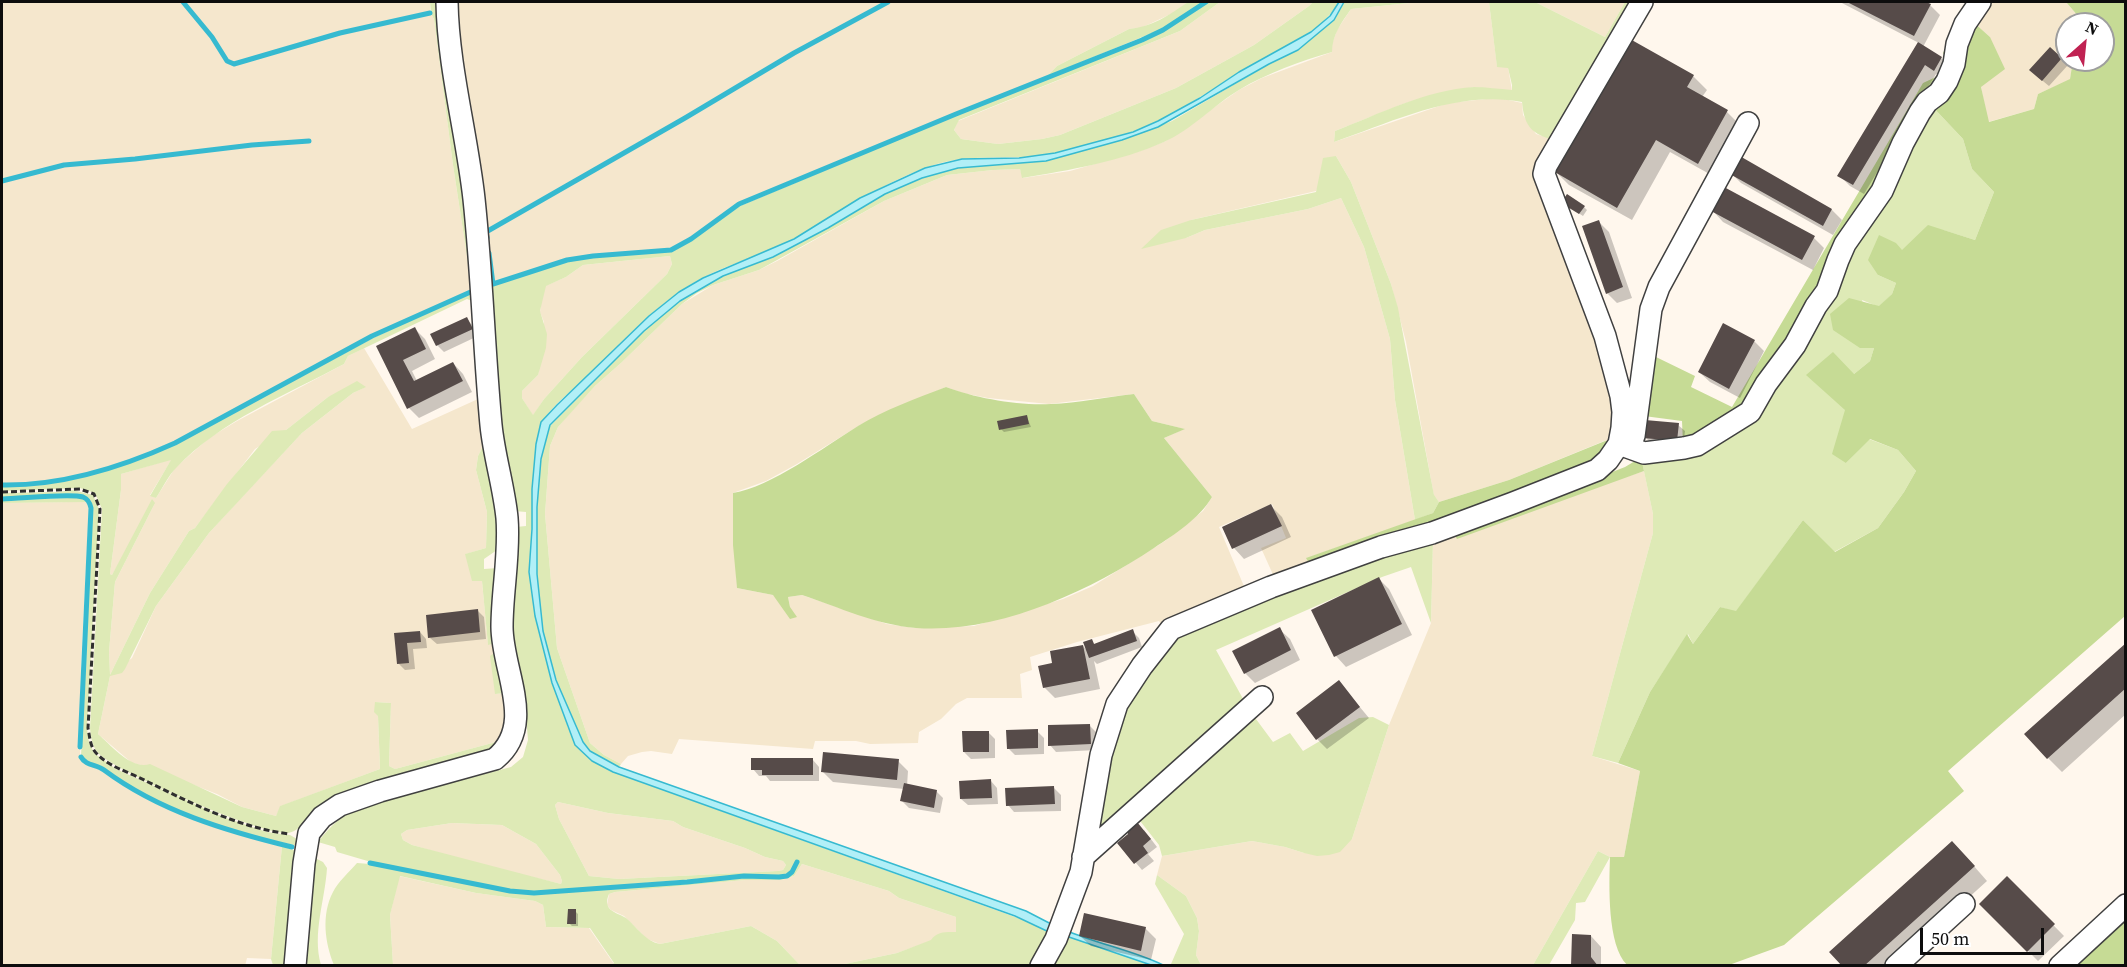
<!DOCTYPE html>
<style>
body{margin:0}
#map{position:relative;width:2127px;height:967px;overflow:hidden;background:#fff7ed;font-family:"Source Serif 4",serif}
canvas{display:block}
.frame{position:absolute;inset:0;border:3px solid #0d0d0d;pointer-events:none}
.north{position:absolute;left:2055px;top:12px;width:60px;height:60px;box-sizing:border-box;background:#fff;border:2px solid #9e9e9e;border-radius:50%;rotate:27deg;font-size:16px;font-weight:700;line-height:24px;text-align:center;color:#0d0d0d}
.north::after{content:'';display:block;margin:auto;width:21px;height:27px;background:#c02252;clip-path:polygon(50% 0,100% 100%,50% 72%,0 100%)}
.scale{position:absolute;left:1920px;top:928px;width:124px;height:27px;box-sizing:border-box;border:3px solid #0d0d0d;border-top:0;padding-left:8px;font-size:18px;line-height:21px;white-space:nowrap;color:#0d0d0d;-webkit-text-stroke:4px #fff;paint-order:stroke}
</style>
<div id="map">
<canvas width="2127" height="967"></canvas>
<div class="frame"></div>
<div class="north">N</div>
<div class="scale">50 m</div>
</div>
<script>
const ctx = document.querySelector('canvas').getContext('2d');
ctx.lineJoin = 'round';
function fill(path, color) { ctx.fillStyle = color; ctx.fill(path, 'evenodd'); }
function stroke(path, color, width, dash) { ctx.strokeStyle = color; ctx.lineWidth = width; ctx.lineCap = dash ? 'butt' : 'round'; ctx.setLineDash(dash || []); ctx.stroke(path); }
const farmland = new Path2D(`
 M2,2H182L211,38L226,62L233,65L340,34L431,14L434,19L453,165L472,289L372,335L174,442L147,454L111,468L52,482L2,484V183L64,166L135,161L253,146L309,142V140L252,143L135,158L64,164L2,180Z
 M185,2H430V12L339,32L234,62L227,60L212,36Z
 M456,2H886L793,52L685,117L485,232L492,284L488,285Z
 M891,2H1188L1175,12L1141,28L1129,29L1057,66L1047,76L739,203L691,238L671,249L593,255L566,259L495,282L487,233L686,119L795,54Z
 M1220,2H1313L1309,6L1254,45L1176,88L1060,135L1042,139L998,144L961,139L954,130L958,121L1180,31Z
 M1419,2H1489L1497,66L1508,67L1512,91L1474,87L1433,95L1403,104L1335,131L1334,142L1448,103L1486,99H1504L1522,103L1523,115L1536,134L1555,140L1540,163L1609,370L1615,440L1604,441L1509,480L1439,502L1434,496L1406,342L1391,284L1351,182L1336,156L1316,191L1191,220L1186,238L1205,230L1308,209L1341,198L1364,247L1390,339L1395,400L1415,520L1307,558L1310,565L1275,579L1261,548L1286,538L1272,504L1219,527L1246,591L1163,628L1159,621L1077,642L1030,657L1032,670L1020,674L1022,698H967L956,704L941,719L919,732L918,743L870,744L856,741H815L813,749L679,739L672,754L651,751L642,752L628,756L621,764L604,755L590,743L557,648L545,514L550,446L558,427L568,415L595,386L621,363L682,304L713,285L759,270L779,260L884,201L947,175L993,170L1020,169L1023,178L1070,171L1140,151L1166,141L1239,90L1262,78L1332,52V44L1337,30L1351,9ZM946,387L962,393L988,398L1049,404L1134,394L1152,421L1184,429L1164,438L1212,497L1203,511L1165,541L1093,586L1063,599L974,626L915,628L887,624L802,595L788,597L790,607L773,595L737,588L733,493L766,481L797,464L860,425Z
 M1535,2H1625L1605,37Z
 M1983,2H2066L2078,16L2077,24H2067V60H2073L2070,80L2038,94L2034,109L1988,122L1981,87L1990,37L1971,20Z
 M670,256L672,264L667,274L582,357L544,399L533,416L522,398V391L538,375L544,322L540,312L541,304L545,286L566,277L583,265Z
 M364,348L412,429L478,399L481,403L483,446L478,456L476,470L487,512L486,548L466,554L482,581L488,644L495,643V694L507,693L508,719L500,738L496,742L395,769L389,766L391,703L375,702L378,716L380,769L281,806L276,816L242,807L217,794L145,766L132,763L98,734L110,676L109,652L115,582L155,503L112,575L110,574L121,490V474L172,459L150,495L156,498L175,468L209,438L237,421L344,364L348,356ZM365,387L353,393L302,433L239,500L209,533L156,606L132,658L110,675L150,593L189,531L195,528L255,449L286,430L328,397Z
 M1644,471L1653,514V533L1592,756L1640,771L1624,857H1610L1598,851L1533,965H1201L1196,955L1199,931L1197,918L1186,896L1157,875L1162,856L1252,841L1285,847L1304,853L1352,839L1389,725L1431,623L1433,541Z
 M70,502H88L89,508L81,666L80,758L88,765L100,769L127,788L163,806L207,825L282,846L271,959L247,958L245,966L2,965V503Z
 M558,802L608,813L673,821L683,827L745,848L765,857L783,861L786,865L783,870L778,871L619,879L589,876L559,819L555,805Z
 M452,823L502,825L536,844L560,875L562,881L561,884L482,865L412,845L403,840L401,834L407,830Z
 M802,864L889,891L899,898L956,917V932L897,953L840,965H800L777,941L751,926L660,944L647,939L624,916L611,910L607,905L609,894L615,892L745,880H781L794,876Z
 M399,876L476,893L535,901L543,905L546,927L589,928L614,964L612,966L393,965L390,915Z`);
const green = new Path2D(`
 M430,2H438L450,106L478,289L477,340L474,341L472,301L467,299L348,356L344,364C288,394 220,421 176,468C168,476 162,489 156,498L150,496L171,460L121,474V490L110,574L112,575L152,499L155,503L115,582L109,652L110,675L150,593L189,531L195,528L227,484L272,431L286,430L328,397L357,381L366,387L353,393L302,433L209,533L156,606L125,669L122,673L110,676L98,734C112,746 131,770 150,764L242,807L276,816L280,806L380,769L378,716L374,712L375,702L391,703L389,766L395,769L496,742L511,718L494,749L307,820C302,825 296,832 288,833C261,835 119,773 99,754C92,747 91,737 90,728L102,509L95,493L80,488L2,491V486C63,487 119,469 175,444L373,338L475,291L472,289L453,165L434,19L431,14Z
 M1188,2H1204L1162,29L1047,76L1057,66L1129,29C1152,27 1169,15 1188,2Z
 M1208,2H1220L1180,31L959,120L954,130L961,139L998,144L1042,139L1060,135L1176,88L1254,45L1309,6L1313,2H1339C1321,33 1283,47 1253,64C1222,82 1193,103 1161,120C1138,132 1113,137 1089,144C1077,147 1066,151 1053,154C1015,161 974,153 937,164C885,180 842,212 795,238C765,254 731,263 700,279C657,303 622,342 587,377C571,392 544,410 538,433L529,572L535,616L568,728L592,761L613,772L1029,922L1051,933L1048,941L1030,965H840L897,953L931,940C937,931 947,932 956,932V917L899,898L889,891L802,864L794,876L781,880H745L615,892L609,894C607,899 606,903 609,908C613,913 620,914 626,918C637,927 645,941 660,944L751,926L777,941L800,965H612L614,963L590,928L546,927L543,905L535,901L476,893L400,876L390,915L393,965H334C325,943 321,915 333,892C338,882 349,872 357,863L370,864L510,892L534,894L687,884L744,878H779L787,877L793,873L798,863L796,862L791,871L786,875L779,876L744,875L534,892L511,890L371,862L337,852L335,847L318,842C332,824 343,814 363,806L511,767L523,757L528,740L526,716L509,632L516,527L526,526V512L514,511L506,480L488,285L567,261L593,257L671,251L692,240L740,206L957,115L1142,41L1164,31ZM670,256L672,264L667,274L582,357L544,399L533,415L522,398V391L538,375L546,348L547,334L540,311L546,286L566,277L583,265ZM558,802L608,813L673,821L683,827L745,848L765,857L783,861L786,865L783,870L778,871L619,879L589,876L559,819L555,805ZM452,823L502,825L536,844L560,875L562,881L561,884L412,845L403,840L401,834L407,830Z
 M1344,2H1419L1351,9C1342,22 1332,35 1332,52C1301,61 1267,73 1239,90C1214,105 1191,130 1164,142C1119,162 1070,170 1022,178L1020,169L993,170L947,175L884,201L759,270L713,285L697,293L682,304L621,363L595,386L558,427L550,446L545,514L557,648L590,743L604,755L621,764L619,767L590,751L583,742L556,680L543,631L537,574V507L541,459L550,426L644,331L680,301L723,276L773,257L828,228L885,194L922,178L948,170L972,166L1046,161L1122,140L1172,121L1269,64L1298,50L1334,20Z
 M1489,2H1535L1605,37L1625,2H1637L1555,140C1532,135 1524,126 1522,102C1457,90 1395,121 1334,142L1335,131C1379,114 1426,90 1474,87C1486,87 1499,89 1512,90V85L1508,68L1497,67Z
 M1929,103L1963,139L1972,169L1994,192L1975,240L1943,230L1878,275L1896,283L1892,294L1879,307L1862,300L1874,348L1870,361L1854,374L1845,410L1846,463L1869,439L1898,450L1916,471L1904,492L1878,528L1834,552L1803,520L1736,612L1720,607L1693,644L1688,634L1650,692L1618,763L1592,756L1653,533V514L1642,462L1743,421Z
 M1336,156L1351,182L1391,284L1398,308L1434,495L1439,502L1433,513L1415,520L1395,400L1390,339L1364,247L1341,198L1308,209L1205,230L1186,238L1141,249L1161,230L1191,220L1316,192L1323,158Z
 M481,403L502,517L497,550L484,559V569L498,568L491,605L495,643L488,645L482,581H472L465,554L486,548L487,512L476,470L478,456L483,446Z
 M73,490L93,495L99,509L87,728L89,742L94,753L116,769L226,818L267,832L290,835L297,839L298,846L245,834L208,822L164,804L128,786L101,766L89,763L81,756L92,508L90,501C74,489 23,498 2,498V493L57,492Z
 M68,498H83L88,502L2,503V500Z
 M1433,541L1431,623L1411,567L1382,577L1216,650L1247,706L1093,837L1117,715L1169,642L1182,634L1320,575Z
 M497,651L507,693L495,694L490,656Z
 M1253,715L1273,742L1290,733L1303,751L1359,718L1373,717L1389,725L1352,839L1340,852L1329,855L1317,856L1304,853L1285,847L1252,841L1162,856L1159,845L1137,817Z
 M282,846L296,851L285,965H273L271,959Z
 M1598,851L1610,857L1585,902L1576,903L1575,920L1549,965H1533Z
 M313,857L323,862L327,868C325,901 312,933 321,965L302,966Z
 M1157,875L1186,896L1197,918L1199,931L1196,955L1201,965L1171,964L1184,934L1155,884Z
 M1063,935L1151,965L1051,966Z`);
const forest = new Path2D(`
 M1970,2L1956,44L1749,411L1683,444L1682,421L1644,416L1651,362L1656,357L1695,376L1691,387L1732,407L1923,83L1938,76L1945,56L1943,53Z
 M2066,2H2125V616L1948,771L1964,791L1784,945L1729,965H1627C1607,945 1609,885 1610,857H1624L1640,771L1618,763L1650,692L1687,634L1693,644L1720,607L1736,611L1803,520L1835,552L1878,528L1904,492L1916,471L1898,450L1870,439L1846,463L1832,454L1845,410L1806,375L1833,352L1854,374L1870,361L1874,348H1860L1833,330L1830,314L1849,298L1879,306L1892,294L1896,283L1878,275L1868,260L1879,235L1896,243L1902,250L1928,225L1975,240L1994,192L1972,169L1963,139L1929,103L1971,20L1990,37L2005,69L1981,87L1989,122L2034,109L2038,94L2070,79L2073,60H2103V24H2077L2078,16Z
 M946,387C975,398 1019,406 1051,404C1078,403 1106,397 1134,394L1152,421L1185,429L1164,438L1212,497C1199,519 1175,534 1154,548C1088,592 997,634 916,628C877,625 838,607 802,595L788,597L790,607L797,617L790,619L773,595L737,588L733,545V493C771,487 824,447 858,426C884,410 917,398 946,387Z
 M1615,440L1604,457L1516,495L1310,565L1306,558L1433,513L1439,502L1509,480L1605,441Z
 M1645,455L1642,462L1644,471L1457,539L1454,534L1625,467Z
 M2125,919V965H2071Z`);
const water = new Path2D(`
 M1339,2H1344L1334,20L1298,50L1269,64L1158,127L1122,140L1046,161L958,168L922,178L885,194L828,228L773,257L723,276L680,301L644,331L550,425L541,459L537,507V574L543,631L556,680L583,742L590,751L619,767L1026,911L1055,926L1051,933L1015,916L613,772L592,761L575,745L552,683L535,616L529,572L532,529V489L536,444L541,422L557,405L649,316L679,292L703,278L794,239L860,198L925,168L962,159L1019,158L1055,153L1133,132L1158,121L1200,98L1239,72L1311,32L1330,16Z
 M1065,930C1097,944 1132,950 1163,965H1151L1063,935Z`);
const shadow = new Path2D(`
 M1840,2H1923L1930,5L1940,15L1923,47L1941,58L1952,68L1945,80L1936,74L1864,194L1850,186L1839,175L1919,43Z
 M2061,59L2068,65L2049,86L2038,77Z
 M1693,76L1707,90L1702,97L1727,112L1741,126L1713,176L1670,152L1632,220L1569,185L1555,171Z
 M1730,172L1832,210L1842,220L1833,235L1741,183Z
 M1566,205L1584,207L1587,210L1583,216Z
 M1713,211L1814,238L1824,248L1813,270L1723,222Z
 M1599,222L1609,232L1632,298L1617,303L1607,293Z
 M467,319L473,326L478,336L444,352L437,345Z
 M415,329L425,339L435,359L412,371L417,381L453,363L463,374L472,392L419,418L409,408L378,347Z
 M1754,341L1764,351L1740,398L1710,382L1699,372Z
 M1027,417L1031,427L1004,432L1001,429Z
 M1678,425L1685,431L1683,447L1652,444L1645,437Z
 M1271,506L1282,517L1291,537L1244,559L1234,548L1224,528Z
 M1379,579L1389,589L1412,635L1346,667L1336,656L1313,611Z
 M477,610L484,617L486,639L437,644L430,638Z
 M1279,629L1290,639L1300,660L1255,683L1245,673Z
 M1132,631L1139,638L1142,647L1097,664L1094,661L1100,689L1055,698L1044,687L1054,664L1083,646L1089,652L1092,641L1095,645Z
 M420,632L426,639L427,648L413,649L415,669L405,670L399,664L396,635Z
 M2126,645V714L2062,772L2048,758Z
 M1339,682L1369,718L1327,749L1317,739Z
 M1089,725L1096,732L1097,750L1056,752L1050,745Z
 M1037,731L1044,738V754L1015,755L1008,748Z
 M988,732L995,739V758L971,759L964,752Z
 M813,760L819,767V781H770L766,776H759L753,769Z
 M898,761L908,771L907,786L936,791L943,798L940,813L909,808L902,801L904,789L833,782L822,771Z
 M991,781L997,788L998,804L968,805L961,799Z
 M1054,788L1061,795V811L1014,812L1008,805Z
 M1144,830L1157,847L1148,854L1154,861L1142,870L1119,843Z
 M1966,857L1987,881L1893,966H1844Z
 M2007,878L2064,936L2038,961L1981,904Z
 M575,911L578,914V926H572L569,923Z
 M1145,928L1156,939L1151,960L1091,946L1080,936Z
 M1591,936L1601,947V966H1573Z`);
const stream = new Path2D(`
 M183,2L212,37L227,61L234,64L340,33L430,13
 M2,181L64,165L135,159L252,145L309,141
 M487,238L486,232L685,118L794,53L888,2
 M489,253L493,284L567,260L593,256L671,250L691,239L739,204L956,114L1142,40L1163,30L1206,2
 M2,485C62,486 120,468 175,443L372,336L475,290
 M2,499C19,499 69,493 83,497C88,499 90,503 91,508L80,747
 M81,757C86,766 96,764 104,770C159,811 226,831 292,847
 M370,863L510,891L534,893L687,882L744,876L779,877L787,876L792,872L797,862`);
const building = new Path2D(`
 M1847,2H1926L1931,4L1914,36Z
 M1630,39L1694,75L1687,87L1728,110L1698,164L1656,140L1617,208L1553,171Z
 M1918,42L1942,57L1934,71L1925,65L1853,185L1837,176Z
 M2050,47L2062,58L2042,81L2029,70Z
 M1738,155L1832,209L1823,226L1728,173Z
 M1724,187L1815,236L1802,260L1711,211Z
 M1567,194L1585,206L1579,214L1561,203Z
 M1599,220L1623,287L1606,294L1582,226Z
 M467,317L473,329L436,346L430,334Z
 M1723,323L1755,340L1729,389L1698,372Z
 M415,327L426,349L403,360L414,381L453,362L463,381L407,409L376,346Z
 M1027,415L1029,424L999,430L997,421Z
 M1645,420L1679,423L1677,441L1643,438Z
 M1271,504L1282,526L1232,549L1222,527Z
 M1379,577L1402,624L1334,657L1311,610Z
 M478,609L480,632L428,638L426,615Z
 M1280,627L1291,650L1244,674L1232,651Z
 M1133,629L1137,641L1089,658L1083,642L1092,639L1094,644Z
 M420,631L421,642L407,643L409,663L397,664L394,633Z
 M2126,643V688L2047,759L2024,734Z
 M1083,645L1090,679L1043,688L1038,666L1052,663L1050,651Z
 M1339,680L1360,707L1316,740L1296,713Z
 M1090,724L1091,744L1048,746V725Z
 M1038,729V748L1007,749L1006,730Z
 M962,731H989V752H963Z
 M823,752L899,759L897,780L821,772Z
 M751,758H813V775H762V770H751Z
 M991,779L992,798L960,799L959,781Z
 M904,783L937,790L934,808L900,801Z
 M1054,786L1055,804L1006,806L1005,788Z
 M1137,822L1151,839L1143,846L1148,853L1134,864L1117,843L1128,834L1126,830Z
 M1952,841L1975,866L1864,966H1842L1829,952Z
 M2007,876L2055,924L2027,952L1979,904Z
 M568,909H576V924H567Z
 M1084,913L1146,927L1141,951L1079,936Z
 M1572,934L1591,935V957L1598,966H1571Z`);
const path = new Path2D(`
 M2,492L80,489L94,494L100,509L88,728C90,738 90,747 97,754C109,766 123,770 138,777C185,800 237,828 290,834`);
const minor = new Path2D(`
 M1634,436L1651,309L1659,287L1748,123
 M1619,444L1644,453L1684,448L1697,445L1750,412L1766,384L1795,345L1816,306L1827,291L1838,260L1845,244L1882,191L1903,143L1920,112L1927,102L1939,93L1947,81L1954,64L1957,44L1965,24L1980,2
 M1083,857L1262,697
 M295,966L304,863L309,833L322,817L340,805L380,791L495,759C537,725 502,671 502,627C502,591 510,554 507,518C504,487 494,456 491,425C484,350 482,274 474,199C467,135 448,66 447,2
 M1041,966L1056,939L1081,872L1101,755L1117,704L1142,666L1171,629L1271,587L1381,547L1432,533L1513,503L1597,470L1608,460L1619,444L1622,428L1623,412L1621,396L1605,336L1544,174L1546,166L1642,2
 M1896,966L1964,904
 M2060,966L2126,905`);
fill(farmland, '#f5e7cd');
fill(green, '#deeab6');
fill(forest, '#c6db95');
fill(water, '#b1eff7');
stroke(water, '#36bad0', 1.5);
fill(shadow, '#0003');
stroke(stream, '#36bad0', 5);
fill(building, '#564b49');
stroke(minor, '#404040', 24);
stroke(path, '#2f2f2f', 3, [6, 3]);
stroke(minor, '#fff', 21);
</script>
